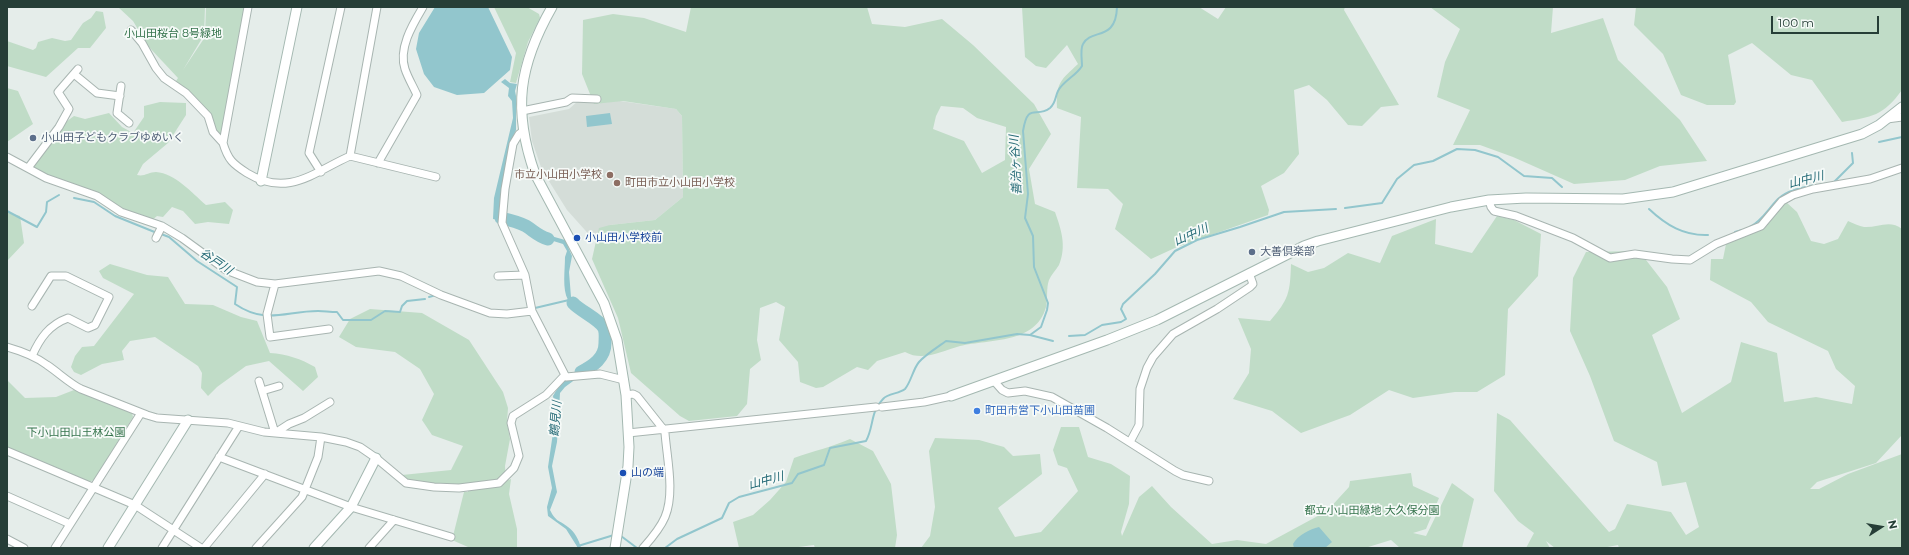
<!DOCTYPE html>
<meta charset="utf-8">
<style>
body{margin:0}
#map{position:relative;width:1909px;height:555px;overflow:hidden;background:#e5edea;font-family:Montserrat,sans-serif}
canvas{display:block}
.frame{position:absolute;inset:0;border:8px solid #263e37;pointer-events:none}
.north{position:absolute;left:1861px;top:507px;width:40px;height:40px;-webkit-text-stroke:3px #f6faf8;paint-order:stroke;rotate:78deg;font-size:11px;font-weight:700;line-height:16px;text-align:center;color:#263e37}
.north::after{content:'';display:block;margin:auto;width:14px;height:18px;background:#263e37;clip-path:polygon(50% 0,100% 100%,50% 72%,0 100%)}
.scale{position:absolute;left:1771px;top:16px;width:108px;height:18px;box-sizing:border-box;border:2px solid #263e37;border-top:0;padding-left:5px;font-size:12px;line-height:14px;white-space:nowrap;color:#263e37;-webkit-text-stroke:3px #f6faf8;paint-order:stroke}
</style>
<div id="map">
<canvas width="1909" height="555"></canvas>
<div class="frame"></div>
<div class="north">N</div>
<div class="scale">100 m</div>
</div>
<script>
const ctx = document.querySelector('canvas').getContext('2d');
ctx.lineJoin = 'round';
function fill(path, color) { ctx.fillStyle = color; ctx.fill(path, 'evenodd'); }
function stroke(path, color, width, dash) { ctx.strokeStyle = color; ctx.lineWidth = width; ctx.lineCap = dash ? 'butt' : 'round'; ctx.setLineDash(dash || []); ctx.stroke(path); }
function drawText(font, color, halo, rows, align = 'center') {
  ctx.font = font + ' Montserrat,"Noto Sans JP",sans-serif'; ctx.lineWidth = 3.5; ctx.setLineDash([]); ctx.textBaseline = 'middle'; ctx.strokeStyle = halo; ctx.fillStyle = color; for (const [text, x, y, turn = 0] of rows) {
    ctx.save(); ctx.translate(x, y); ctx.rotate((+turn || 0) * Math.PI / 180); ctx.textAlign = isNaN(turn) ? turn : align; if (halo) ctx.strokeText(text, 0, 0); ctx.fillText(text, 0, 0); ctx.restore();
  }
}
const built = new Path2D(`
 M578,101H620L676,109L682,116L683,197L655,220L610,225L593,239L567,210L542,170L532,141L529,117L569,109Z`);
const green = new Path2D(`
 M118,7H205L204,35L183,70L205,37L206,7H247L222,141L215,131L210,117L174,84L178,78L148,46L133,21Z
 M494,7H527L539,14L540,18L528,42L516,83L510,82L516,53Z
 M691,7H867L872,24L905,27L942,19L973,45L1034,104L1051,134L1029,169L1035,204L1055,212C1061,229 1067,246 1059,265C1056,270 1051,275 1049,280C1046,288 1048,299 1046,307C1036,344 990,339 960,346C942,351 923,362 905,352L877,361L868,370L857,367L823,387L816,388L800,382L798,362L779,340L785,307L776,302L760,308L757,340L761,360L750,369L747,404L737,416L689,421L680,416L631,373L618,318L592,259L599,228L610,225L655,220L683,197L682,116L676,109L623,101L594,104L582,74L583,20L613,14L644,18L686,32ZM941,106L963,108L977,118L1006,127L1005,160L982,173L964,141L933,129L936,116Z
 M1022,7H1199L1218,19L1226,7H1345L1344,10L1399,105L1381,107L1362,126L1348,125L1327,100L1309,85L1294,90L1299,154L1284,173L1261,186L1269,210L1268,215L1177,247L1151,259L1115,229L1123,204L1108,189L1077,188L1081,117L1057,108C1056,82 1061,80 1078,64L1067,45L1046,68L1036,66L1025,57Z
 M1430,7H1553L1551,33L1603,18L1618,60L1680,120L1707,161L1660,166L1625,180L1574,184L1513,157L1480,145H1453L1470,110L1437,97L1445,62L1460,29Z
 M1636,7H1902V90C1883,116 1872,117 1842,122L1812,80L1791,75L1752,43L1728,55L1736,102L1734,105H1707L1681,95L1663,54L1634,25Z
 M96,11L103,12L106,28L90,48H78L46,77L7,66V41L33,50L36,48L38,42L52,38L65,41L71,40L83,23L91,18Z
 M7,88L18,91L33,124L7,142Z
 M160,102L186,103V115L168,143L143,164L137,175C144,177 149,172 156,172C175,173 192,193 206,205L225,202L233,210L229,224L208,222L195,224L183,211L172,207L163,217L157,216L150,222L121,212L97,196L28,168L59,127L74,116L85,119L109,113L122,127L133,133L144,117V106Z
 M1786,202L1797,212L1811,241L1824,244L1838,239L1848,221C1853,223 1859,226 1864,227C1877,228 1890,219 1902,229V435L1876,463L1817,482L1810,489H1819L1848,474L1902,454V548H1619L1618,545L1602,548H1555L1546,541L1550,548H1526L1534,533L1518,521L1494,491L1497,413L1510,420L1609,532L1615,529L1627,504L1671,512L1686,535L1699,527L1686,482L1662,486L1657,462L1614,441L1590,376L1570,331L1573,278L1586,252L1639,251L1667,287L1680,319L1652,335L1682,413L1731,382L1741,342L1777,353L1784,402L1816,397L1852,404L1855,386L1836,369L1828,351L1768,322L1751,302L1710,280L1711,259H1723L1726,244L1764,229Z
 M7,212L20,216L24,243L7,261Z
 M1497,216L1514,220L1541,234L1538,276L1508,309L1505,375L1477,392H1455L1413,398L1389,390L1350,415L1301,433L1272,411L1233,399L1249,373L1251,349L1238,318L1270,321C1289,299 1290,293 1291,264L1308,272L1324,268L1348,253L1380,263L1392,236L1436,219L1435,244L1472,253Z
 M110,264L147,275L168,277L185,304L213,305L241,317L257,321L270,353C287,354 301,359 315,367L318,377L303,391L269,361L246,366L217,387L208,396L201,388L202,373L198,366L155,337L130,341L122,351L124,360L102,364L81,375L74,372L71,367L75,356L82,347L94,346L134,294L103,278L99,271Z
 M370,309L422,313L469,340L503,392L508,408L507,423L510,439L505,466L506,481L511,479L509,494L517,529V548H463L468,547L452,540L464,492H468V486L412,484L402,475L451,470L463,446L432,435L422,420L434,394L420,369L395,352L356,347L339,337L350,319Z
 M7,380L25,398L56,397L74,390L132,413L133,417L94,480L88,482L7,448Z
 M1061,427H1079L1088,457L1111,464L1130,476L1129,504L1121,532L1122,536L1139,497L1152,486L1171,507L1212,544L1237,540L1266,544L1327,511L1349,487L1350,481L1411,473L1413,486L1439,498L1426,529L1413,533L1426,536L1452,483L1474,499L1462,548H1400L1391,540L1365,548H921L930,536L935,507L929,451L935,438L979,440L1004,447L1013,456L1040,454L1042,474L998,508L1015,537L1041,532L1078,491L1067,468L1058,465L1053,450Z
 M850,439L873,451L891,484L897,535L895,548H815L814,545L791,548H739L733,522L753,515L770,500L786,482L794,458C813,451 832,447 850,439Z`);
const water = new Path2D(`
 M435,7H488L512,57L510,70L484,93L457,95L434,87L424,74L416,49L419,33Z
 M505,79L510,83L517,84L515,91L516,96V130L509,146L500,215L506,218H517L525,222L537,232L565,240L572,256L569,272L571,297L582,311L608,333L611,343L608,355L599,365L584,373L565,387L560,393L557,442L552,466L557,492L550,510C556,522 559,520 568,527C575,532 579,540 581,548H578L566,529L548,516L547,507L552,488L548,467L556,412L553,396C560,383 571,374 584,368C593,364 599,363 604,354C618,329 576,318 568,300C562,289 565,270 565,257L567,251L563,244L537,236L522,224L493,219L494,198L513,118L512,101L508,96L509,88L501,82Z
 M610,113L612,124L587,127L586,116Z
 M1319,527L1332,542L1325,548H1294L1293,544C1298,535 1310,529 1319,527Z`);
const stream = new Path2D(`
 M1879,142L1902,137
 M1834,182L1853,163L1852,153
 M74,198L94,202L115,216L157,233
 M1345,208L1382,203L1397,179L1414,165L1433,161L1457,149L1475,150L1498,157L1524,176L1552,178L1562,187
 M1649,209C1666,225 1684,236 1708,235
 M7,211L37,227L46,212L47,202L59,195
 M1750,227C1763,220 1768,209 1778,199C1787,190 1804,187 1816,185
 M1735,232L1742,230
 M161,234L169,237L197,261L237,287L235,304C266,325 285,311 318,311C324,311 330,312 337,312L343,320H371L385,311L400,312L402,306L407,301L425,299
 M429,297L436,295
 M535,308L569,300
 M1030,335L1041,327L1047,310L1048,303L1034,267L1033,236L1025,218L1028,194L1023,131C1028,101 1036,119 1050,108C1056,103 1055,97 1058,91C1063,81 1076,76 1082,66C1082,60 1080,49 1083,44C1091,28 1116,42 1117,7
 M1069,336L1085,335L1102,325L1121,322L1126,319L1121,309L1123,304L1155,274L1175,251L1197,240L1240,227L1284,212L1336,209
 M621,536L637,548
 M578,546L614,535
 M665,548L677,539L722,518L729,503L739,497L792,483L798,474L824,465L830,448L866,441C874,427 870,412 883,399C888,393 899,394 905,389C911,382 913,369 919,362C926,354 938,347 946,341L965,343L1017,334L1030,335L1053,341`);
const river = new Path2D(`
 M501,218C510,220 518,222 526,226C534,231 538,236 548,239
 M573,303C580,311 599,319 604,328C606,333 605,338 605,343C605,358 593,366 581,372`);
const street = new Path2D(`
 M131,30L142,43L156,68L164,78L186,93L208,116L213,132L223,143L248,7
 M74,74L97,93L120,96
 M121,86L117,113L129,123
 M522,111L566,102L572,98L597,99
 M1887,119L1902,117
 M523,131L519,134L513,144L505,189L502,223L525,275L532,311L566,377L600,374L624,380
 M223,143C228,160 233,164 247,173C288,198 314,172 350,156L436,177
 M350,156L377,7
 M7,157L46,178L97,196L121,212L162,226L182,238L226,270L257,282L275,284L379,271L401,276L441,295L490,313L507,314L532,311
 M378,163L417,95C413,86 408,78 405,69C398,48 413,24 423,7
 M28,168L59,127L69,109L58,92L78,69
 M321,172L309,153L341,7
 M1489,200L1491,207L1494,211L1516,216L1573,238L1610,258L1635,254L1672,259L1690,260L1716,244L1761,226L1782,201L1793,195L1813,189L1870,179L1902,168
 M156,238L162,226
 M498,276L525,275
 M275,284L267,314L270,337L329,329
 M7,347C21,351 35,356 47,365C59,373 69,383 81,389L147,415L157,418L228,423L264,432L321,437L346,442L360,447L376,458L406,483L434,487L459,488L499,483L514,468L519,456L511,423L513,416L546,395L565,375
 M32,356C40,338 49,325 68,318L88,328L95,325L109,297L66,276H51L32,306
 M259,381L275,433L289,424L304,418L330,402
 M994,381L1002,390L1008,393L1025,391L1052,397L1107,428L1175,471L1183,475L1209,481
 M262,391L279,386
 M626,395L633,394L637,396L664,430L665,433C667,459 675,493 665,517C660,529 651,539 643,548
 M882,407L924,402L951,396
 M628,433L876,407
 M1130,442L1139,425L1140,389L1147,368L1153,357L1173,334L1217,309L1250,287L1253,284L1249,273
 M7,451L135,505L201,548
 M219,457L351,507L451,537
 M7,496L70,524
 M7,539L24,548
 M55,548L141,413
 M162,548L239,426
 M204,548L265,474
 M256,548L302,497L318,457L321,437
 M369,548L394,520`);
const secondary = new Path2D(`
 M552,7C519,65 512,109 535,174L604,303L617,340L626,395L629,447L628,466L615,548
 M261,181L297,7
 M951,396L1107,340L1157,320L1304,246L1318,241L1451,207L1489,200L1526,198L1623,199L1673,192L1862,134L1879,125L1902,107
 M108,548L188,420
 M314,548L351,507L376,458`);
const markers = [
 [33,138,4,"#5c6f8a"],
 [610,175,4,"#8d6e63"],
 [617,183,4,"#8d6e63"],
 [577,238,4,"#1a4fb4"],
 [1252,252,4,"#5c6f8a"],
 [977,411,4,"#3f7fe0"],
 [623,473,4,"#1a4fb4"]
];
const parkNames = [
 ["小山田桜台 8号緑地",173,34],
 ["下小山田山王林公園",76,433],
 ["都立小山田緑地 大久保分園",1372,511]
];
const serviceNames = [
 ["小山田子どもクラブゆめいく",41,138],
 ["大善倶楽部",1260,252]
];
const educationNames = [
 ["市立小山田小学校",602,175],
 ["町田市立小山田小学校",625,183,"left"]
];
const transitNames = [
 ["小山田小学校前",585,238],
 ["山の端",631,473]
];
const shopNames = [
 ["町田市営下小山田苗圃",985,411]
];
const waterNames = [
 ["善治ヶ谷川",1016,165,-93],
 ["山中川",1806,180,-14],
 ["山中川",1191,235,-24],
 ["谷戸川",216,262,34],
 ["鶴見川",556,419,-85],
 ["山中川",766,481,-15]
];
fill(built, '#d4ddd8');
fill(green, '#c0dcc7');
fill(water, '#92c6cd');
stroke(stream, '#92c6cd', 2);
stroke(river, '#92c6cd', 13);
stroke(street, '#a8b5b1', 9);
stroke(secondary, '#a4b8b1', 11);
stroke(street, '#fff', 7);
stroke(secondary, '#fff', 9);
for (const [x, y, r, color] of markers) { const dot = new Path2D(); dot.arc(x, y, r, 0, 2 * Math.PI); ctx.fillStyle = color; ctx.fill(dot); stroke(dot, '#f6faf8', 1.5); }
drawText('11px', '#33724a', '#f6faf8', parkNames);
drawText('11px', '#4e5e75', '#f6faf8', serviceNames, 'left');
drawText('11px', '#785e54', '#f6faf8', educationNames, 'right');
drawText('11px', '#164399', '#f6faf8', transitNames, 'left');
drawText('11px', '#366cbe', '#f6faf8', shopNames, 'left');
drawText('italic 12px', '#246a76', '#f6faf8', waterNames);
</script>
